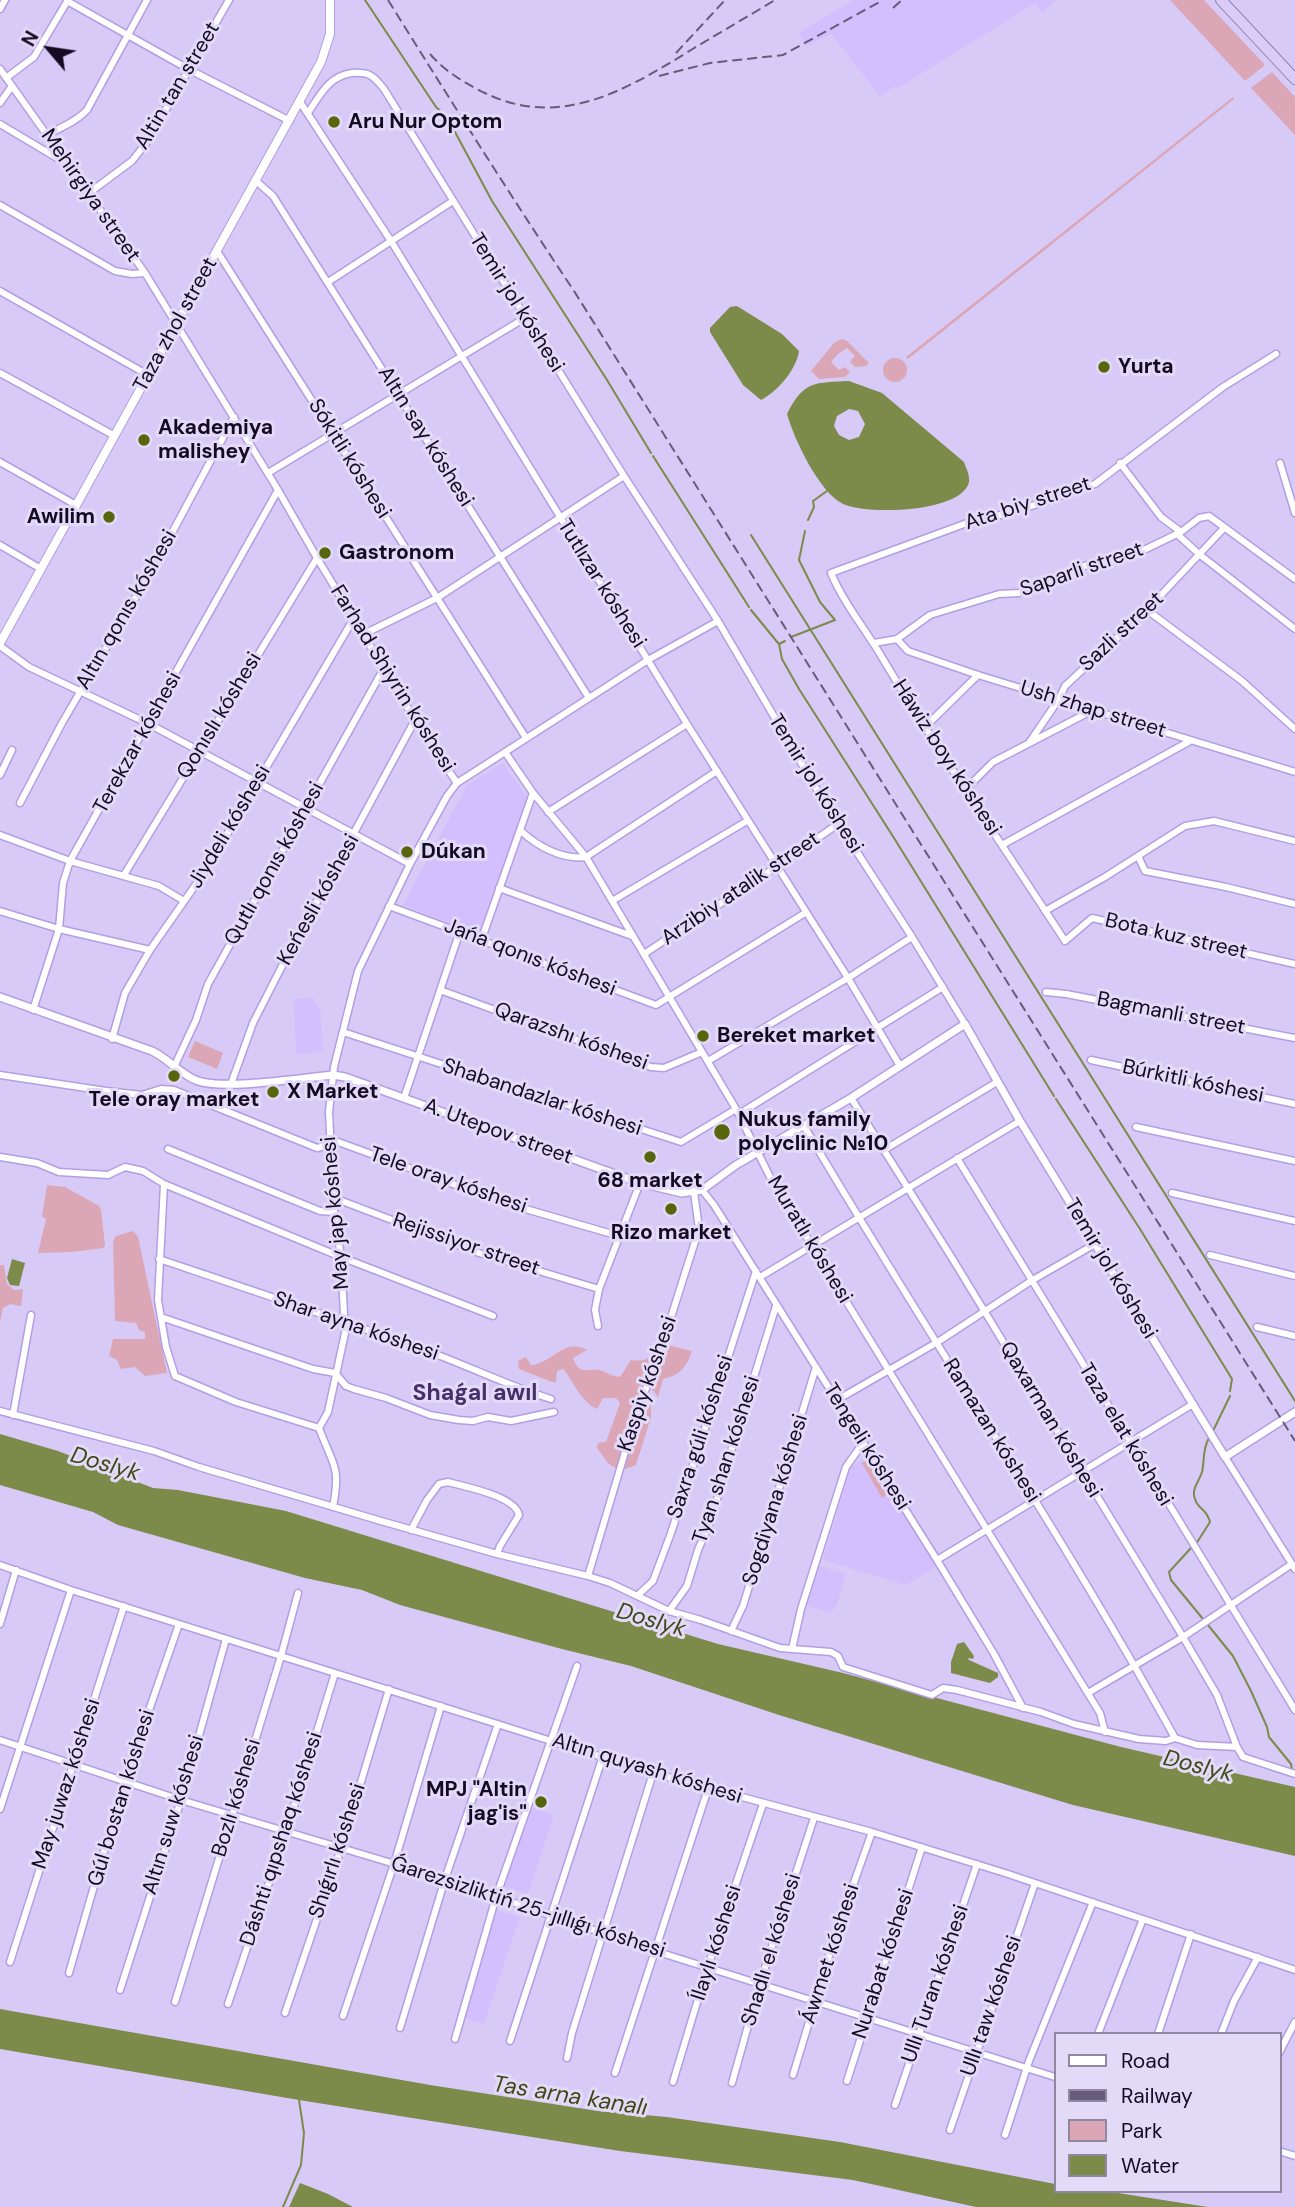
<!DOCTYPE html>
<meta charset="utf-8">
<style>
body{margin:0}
#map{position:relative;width:1295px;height:2207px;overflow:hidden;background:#d8caf6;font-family:"DM Sans",sans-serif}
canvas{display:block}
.legend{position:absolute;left:1054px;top:2032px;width:228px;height:161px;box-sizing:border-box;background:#e3daf8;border:2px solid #9087a3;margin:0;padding:9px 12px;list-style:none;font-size:21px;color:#140a23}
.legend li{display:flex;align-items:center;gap:14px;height:35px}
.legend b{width:35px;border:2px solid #9087a3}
.north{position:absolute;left:14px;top:14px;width:70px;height:70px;-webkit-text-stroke:5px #e3daf8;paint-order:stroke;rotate:299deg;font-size:19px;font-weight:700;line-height:28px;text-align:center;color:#140a23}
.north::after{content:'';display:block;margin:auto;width:24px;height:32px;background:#140a23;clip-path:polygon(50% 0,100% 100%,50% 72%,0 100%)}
</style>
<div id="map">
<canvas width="1295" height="2207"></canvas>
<ul class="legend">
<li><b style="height:9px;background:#fff"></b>Road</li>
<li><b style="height:9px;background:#675b7c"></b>Railway</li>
<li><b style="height:19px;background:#dba6b6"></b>Park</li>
<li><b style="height:19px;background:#7c8a4a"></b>Water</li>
</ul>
<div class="north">N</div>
</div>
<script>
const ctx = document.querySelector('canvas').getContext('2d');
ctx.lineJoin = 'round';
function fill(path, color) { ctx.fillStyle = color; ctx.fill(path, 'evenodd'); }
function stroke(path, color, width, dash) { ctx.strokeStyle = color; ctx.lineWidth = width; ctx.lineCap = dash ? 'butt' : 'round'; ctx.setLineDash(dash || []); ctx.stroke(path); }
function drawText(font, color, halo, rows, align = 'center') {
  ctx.font = font + ' "DM Sans",sans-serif'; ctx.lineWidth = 6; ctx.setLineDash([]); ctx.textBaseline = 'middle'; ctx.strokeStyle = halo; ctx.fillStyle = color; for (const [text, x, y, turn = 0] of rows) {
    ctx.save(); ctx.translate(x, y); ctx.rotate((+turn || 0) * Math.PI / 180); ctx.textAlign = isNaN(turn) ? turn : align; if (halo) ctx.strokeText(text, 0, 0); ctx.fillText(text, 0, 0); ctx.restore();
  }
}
const built = new Path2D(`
 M854,0H1056L1042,13L1035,3L898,88L895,86L880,96L831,34L807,46L799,33Z
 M503,763L529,800L480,934L403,905L467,785Z
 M314,998L315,1004L320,1008L323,1051L296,1055L294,999Z
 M869,1457L936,1567L906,1585L823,1560L851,1467Z
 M818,1566L846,1574L837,1604L831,1613L806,1605Z
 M530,1807L554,1815L528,1894L504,1887Z
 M496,1910L520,1917L484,2024L464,2017Z`);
const green = new Path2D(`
 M1170,0H1204L1265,65L1245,81Z
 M1272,72L1295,97V135L1251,88Z
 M1233,97L1234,99L908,359L906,357Z
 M842,339L847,341L869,363L866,366L855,367L850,362L855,356L847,348L838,354L831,362L839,370L845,367L850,372L845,377L819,379L811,371L834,343Z
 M883 370a12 12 0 1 1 24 0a12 12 0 1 1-24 0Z
 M195,1041L223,1053L217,1069L188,1057Z
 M47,1185L65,1187L99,1206L101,1210L105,1245L103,1248L72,1252L38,1253L46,1219L42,1216Z
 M133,1231L138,1237L167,1373L145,1376L135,1367L121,1369L117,1360L109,1356L113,1339H145V1332L139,1330L136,1323L115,1321L113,1241L116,1236Z
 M0,1265H4L7,1284L14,1290L23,1289L21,1306L10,1304L3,1308L0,1322Z
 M663,1344L692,1351C687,1367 679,1376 663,1379L658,1397L651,1388L643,1392L645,1401L651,1405V1417L636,1465L620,1471L608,1463L597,1448L598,1443L606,1442L620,1403L616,1398H603L597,1409C580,1401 574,1382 563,1369L557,1371L556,1382H552L519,1369L518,1361L526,1357L531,1365C553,1363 564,1337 587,1350L573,1358C580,1378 589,1366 603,1371C609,1374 612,1376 620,1377L631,1360C654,1363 649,1353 663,1344Z
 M869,1459L889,1494L882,1498L862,1463Z`);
const water = new Path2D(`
 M737,306L782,334L799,351C796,370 778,391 761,400L743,385L710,332V328L730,307Z
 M849,381L882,393L964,462C966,468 970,475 969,482C962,513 866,515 843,504C819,492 794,439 787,414C804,380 815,383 849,381ZM849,409L858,411L865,424L859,437L849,440L839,435L834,426L837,416Z
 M12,1259L25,1263L19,1286L10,1285L7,1278Z
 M0,1434L58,1451L153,1488L178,1490L286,1511L718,1644L843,1673L1121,1747L1295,1787V1856L1073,1805L779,1715L631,1666L562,1649L400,1605L362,1590L305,1578L118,1525L93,1512L0,1485Z
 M964,1642L974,1656L973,1659L968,1658L969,1660L998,1673V1677L990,1683L951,1673V1662L957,1644Z
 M0,2009L430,2085L598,2111L667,2117L840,2142L1055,2184V2191H1105L1208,2207H976L853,2180L620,2151L299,2100L0,2049Z
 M300,2183L328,2194L353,2207H289Z`);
const stream = new Path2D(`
 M365,0L436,107L447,117L492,201L607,380L651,453
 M653,456L749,607
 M808,520L814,507L813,501L827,491
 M751,535L1295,1401
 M751,610L778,643
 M791,637L835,620L820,602L799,560L805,531
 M785,641L779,644L782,659L799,689L894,838L1054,1096
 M1056,1099L1140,1229L1232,1379L1230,1391
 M1213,1431L1230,1396
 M1196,1544L1210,1522C1206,1507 1198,1510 1195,1499C1191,1489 1199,1482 1202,1472C1205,1459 1202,1450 1209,1438
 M1191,1548L1169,1572L1171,1580L1203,1619
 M1208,1625L1233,1656L1251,1691L1267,1727L1269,1737L1291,1764L1292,1771
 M283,2207L301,2165L304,2133L299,2100`);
const minor = new Path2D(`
 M67,1L190,70L290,121
 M0,9L5,0
 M0,69L145,273L278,490L317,558L415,720L457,783
 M6,78L34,57L68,0
 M300,102L391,241L687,724L848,978L900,1066
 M0,103L12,86
 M308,113C320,95 329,76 352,73C369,72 373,75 384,89L624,476L718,621L820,795L912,937L965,1024
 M0,124L67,164
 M47,135C61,127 76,122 87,110L147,0
 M256,181L273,196L589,698
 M89,193L132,161L147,142L229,0
 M0,205L115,271L132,274L145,273
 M217,251L526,738
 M328,282L453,201
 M0,291L148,375
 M1276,354L1223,387L1095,484L1017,511L967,523L831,573C844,604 866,630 883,659C940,755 1004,847 1065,941L1092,918L1295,964
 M0,373L115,436
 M0,462L76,505
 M1120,463L1161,517L1181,532
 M1280,463L1295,513
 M268,473L525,318
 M1177,534L1199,554L1295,629
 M0,545L41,569
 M1147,610L1242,681L1295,729
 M364,634L437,598L624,476
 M897,639L908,651L978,675L1295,772
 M874,643L897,639L930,615L999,594L1019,593L1046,581L1062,577L1077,568L1146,549L1181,532L1199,518L1209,516L1295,579
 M0,646L29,667L149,724L410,864
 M924,728L978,675
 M1029,743L1059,699L1065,686L1147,610L1224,528
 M505,752L533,793L586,857L736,1109L772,1181L1100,1713L1105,1732
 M0,775L12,750
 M965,790L993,762L1093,710
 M20,803L62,723L158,559L234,417
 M548,812L687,724
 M521,831C537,846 562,860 586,857L717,771
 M0,835L70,861L159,886L184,901
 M1002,845L1190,741
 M1138,856L1145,871L1226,887L1295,904
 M124,875L317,558
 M499,888L632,936
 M612,901L747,821
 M389,906L656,1005L805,913
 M0,911L59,929L150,950
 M1045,911L1105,877L1185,826L1214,821L1295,841
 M481,941L533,793
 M644,954L776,867L838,824
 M440,990L651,1067L664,1068L702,1052
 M1046,992L1066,994L1295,1038
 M33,1010L59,929L63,883L70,861L278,490
 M343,1032L681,1142L736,1109
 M112,1039L125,993L150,950L206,870L354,618
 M1091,1060L1295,1104
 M708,1061L848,978L912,937
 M175,1065L196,1020L208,984L384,668
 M0,1075L106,1091L142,1095L161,1089L174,1090L317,1148L326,1146L330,1139L505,1203L619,1236
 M231,1084L253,1023L281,968L415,720
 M404,1098L460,931
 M851,1098L952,1258L1183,1637L1217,1695L1237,1747
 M739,1114L943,987
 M804,1126C925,1332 1060,1529 1175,1738
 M1136,1127L1295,1161
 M168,1149L320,1211L334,1212
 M884,1150L997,1082
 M0,1157L37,1163L59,1172L108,1175L125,1167L143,1171L164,1184L341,1257L493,1316
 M957,1158L1295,1710
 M164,1184L158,1300L166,1347L175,1376L236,1402L319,1428
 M702,1190L714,1205L937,1560L994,1654L1023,1708
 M1172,1193L1295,1221
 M334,1198L479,1253L599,1289
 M1210,1255L1295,1276
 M159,1259C248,1289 338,1319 427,1351C469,1366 508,1386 551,1399
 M760,1277L1020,1121
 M161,1317L313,1369L335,1373L346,1386L354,1389L386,1398L430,1415L459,1420L473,1421L488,1417L511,1421L554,1412
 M598,1326L595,1310L599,1289L640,1183
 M1257,1327L1295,1336
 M837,1400L936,1343L1031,1281L1095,1244
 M0,1411L154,1451L199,1467L381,1521L497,1554L588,1576L610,1583L669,1611L701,1620L780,1648L831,1652L838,1656L843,1667L932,1695L943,1688L957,1690L1041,1712L1074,1724L1139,1739L1166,1741L1175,1738L1197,1745L1237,1747L1243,1757L1295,1774
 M13,1415L31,1315
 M1225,1457L1295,1569
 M333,1507C341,1465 333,1466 319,1428L328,1412L345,1333L341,1257L334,1212L329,1112L334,1067L358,971L410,864L447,796L457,783L648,660L718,621
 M411,1530L427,1500L439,1484L448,1482C466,1487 515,1496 519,1515L500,1546L497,1554
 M937,1560L1193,1404
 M0,1565L71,1590L653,1773L872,1832L1005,1873L1295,1970
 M588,1576L637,1412L660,1352L699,1229L694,1192
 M637,1596L653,1581L671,1533L756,1271
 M669,1611L687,1586L698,1550L712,1518L723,1477L776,1306
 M0,1624L16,1570
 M731,1631L743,1606L816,1367
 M792,1649L801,1609L846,1467L863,1443
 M1088,1693L1183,1637L1292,1564
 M0,1740L181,1800L445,1879L655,1951L1055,2077
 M0,1809L71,1590
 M10,1962L124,1606
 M69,1973L124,1782L179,1624
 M120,1990L181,1800L226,1639
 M175,2002L281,1656L298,1593
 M228,2004L286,1832L335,1673
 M285,2013L341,1848L389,1689
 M343,2016L394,1864L441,1706
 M400,2028L445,1879L498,1724
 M1098,2034L1143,1919
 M1158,2034L1191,1934
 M1221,2034L1234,2001L1258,1957
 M455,2039L496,1897L577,1666
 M510,2041L603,1756
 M1279,2053L1295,2022
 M567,2058L572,2033L653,1773
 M615,2073L708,1789
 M793,2075L835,1936L872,1832
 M847,2081L922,1847
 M673,2082L708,1966L763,1804
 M732,2083L760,1983L814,1818
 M895,2105L977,1864
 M950,2130L1035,1883
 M1005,2135L1029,2061L1093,1902
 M1279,2151L1295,2156`);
const tertiary = new Path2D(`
 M0,997L152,1051C169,1059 181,1075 198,1081C225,1090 301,1078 333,1075L345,1077L640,1183L682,1193L702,1190L736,1165L851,1098L965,1024L1020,1121L1225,1457L1295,1412`);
const secondary = new Path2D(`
 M0,643L321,62L330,34V0`);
const trunk = new Path2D(`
 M1221,0L1295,79`);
const rail = new Path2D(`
 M388,0C449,98 510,195 574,291L1295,1441
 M893,8L902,0
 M676,53L725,0
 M430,54C443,69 458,79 477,89C556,132 623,92 691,50C719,33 747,17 775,0
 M659,76L710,63L783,55L883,0`);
const markers = [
 [334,122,7,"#57660c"],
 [1104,367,7,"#57660c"],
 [144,440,7,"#57660c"],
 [109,517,7,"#57660c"],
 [325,553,7,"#57660c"],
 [407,852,7,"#57660c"],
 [703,1036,7,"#57660c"],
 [174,1076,7,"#57660c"],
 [273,1092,7,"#57660c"],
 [722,1132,9,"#57660c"],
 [650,1157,7,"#57660c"],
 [671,1209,7,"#57660c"],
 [541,1802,7,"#57660c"]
];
const streetNames = [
 ["Altin tan street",178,86,-59],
 ["Mehirgiya street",90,196,55],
 ["Temir jol kóshesi",516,303,58],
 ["Taza zhol street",176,325,-61],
 ["Altın say kóshesi",425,437,58],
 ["Sókitli kóshesi",349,459,58],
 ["Ata biy street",1028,504,-18],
 ["Saparli street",1082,570,-19],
 ["Tutlızar kóshesi",601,584,58],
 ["Altın qonıs kóshesi",127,610,-60],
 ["Sazli street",1122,632,-43],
 ["Farhad Shiyrin kóshesi",392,679,58],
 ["Ush zhap street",1093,710,17],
 ["Qonıslı kóshesi",220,716,-59],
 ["Terekzar kóshesi",138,743,-61],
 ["Háwiz boyı kóshesi",946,758,57],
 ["Temir jol kóshesi",815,784,58],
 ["Jiydeli kóshesi",230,827,-59],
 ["Qutlı qonıs kóshesi",275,864,-61],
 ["Arzibiy atalik street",741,889,-34],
 ["Keńesli kóshesi",319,900,-61],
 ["Bota kuz street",1176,937,13],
 ["Jańa qonıs kóshesi",530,958,21],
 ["Bagmanli street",1171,1014,11],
 ["Qarazshı kóshesi",571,1037,20],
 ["Búrkitli kóshesi",1193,1082,12],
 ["Shabandazlar kóshesi",542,1098,18],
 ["A. Utepov street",498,1132,20],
 ["Tele oray kóshesi",448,1181,19],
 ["May jap kóshesi",336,1213,-95],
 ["Muratlı kóshesi",809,1240,59],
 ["Rejissiyor street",466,1245,19],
 ["Temir jol kóshesi",1110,1269,59],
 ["Shar ayna kóshesi",356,1327,19],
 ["Kaspiy kóshesi",648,1384,-71],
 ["Qaxarman kóshesi",1050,1420,59],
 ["Ramazan kóshesi",991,1431,58],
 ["Taza elat kóshesi",1125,1435,59],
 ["Saxra gúli kóshesi",701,1437,-72],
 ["Tengeli kóshesi",866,1447,58],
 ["Tyan shan kóshesi",727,1460,-72],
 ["Sogdiyana kóshesi",776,1500,-73],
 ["Altın quyash kóshesi",647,1769,17],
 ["May juwaz kóshesi",67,1784,-72],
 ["Gúl bostan kóshesi",122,1798,-73],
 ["Bozlı kóshesi",237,1798,-73],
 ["Altın suw kóshesi",174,1815,-73],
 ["Dáshti qıpshaq kóshesi",282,1839,-72],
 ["Shıǵırlı kóshesi",338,1851,-72],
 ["Ǵarezsizliktiń 25-jıllıǵı kóshesi",528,1908,18],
 ["Ílaylı kóshesi",717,1943,-72],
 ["Shadlı el kóshesi",772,1950,-73],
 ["Áwmet kóshesi",831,1954,-72],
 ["Nurabat kóshesi",884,1964,-72],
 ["Ullı Turan kóshesi",936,1984,-71],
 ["Ullı taw kóshesi",992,2006,-71]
];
const poiNames = [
 ["Aru Nur Optom",348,122],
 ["Yurta",1118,367],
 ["Akademiya",158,428],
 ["malishey",158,452],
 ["Awilim",95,517,"right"],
 ["Gastronom",339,553],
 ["Dúkan",421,852],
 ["Bereket market",717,1036],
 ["X Market",287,1092],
 ["Tele oray market",174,1100,"center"],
 ["Nukus family",738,1120],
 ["polyclinic №10",738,1144],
 ["68 market",650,1181,"center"],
 ["Rizo market",671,1233,"center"],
 ["MPJ \"Altin",527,1790,"right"],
 ["jag'is\"",527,1814,"right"]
];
const neighbourhoodNames = [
 ["Shaǵal awıl",475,1394]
];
const waterNames = [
 ["Doslyk",105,1465,16],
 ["Doslyk",651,1621,16],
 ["Doslyk",1198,1767,14],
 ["Tas arna kanalı",570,2097,9]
];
fill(built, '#d3befe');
fill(green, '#dba6b6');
fill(water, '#7c8a4a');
stroke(stream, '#7c8a4a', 2);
stroke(minor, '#b49de4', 9);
stroke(tertiary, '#b49de4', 10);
stroke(secondary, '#b49de4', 10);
stroke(trunk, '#8f80ac', 12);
stroke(minor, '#fff', 6);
stroke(tertiary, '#fff', 7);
stroke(secondary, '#fff', 8);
stroke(trunk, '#daccf8', 10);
stroke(rail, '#675b7c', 2, [10, 5]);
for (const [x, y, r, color] of markers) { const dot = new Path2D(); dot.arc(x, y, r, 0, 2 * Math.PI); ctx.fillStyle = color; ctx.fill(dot); stroke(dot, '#e3daf8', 2.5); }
drawText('21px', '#140a23', '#e3daf8', streetNames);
drawText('bold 21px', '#140a23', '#e3daf8', poiNames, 'left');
drawText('bold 23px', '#462e6b', '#e3daf8', neighbourhoodNames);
drawText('italic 23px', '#3e4816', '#e3daf8', waterNames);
</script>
